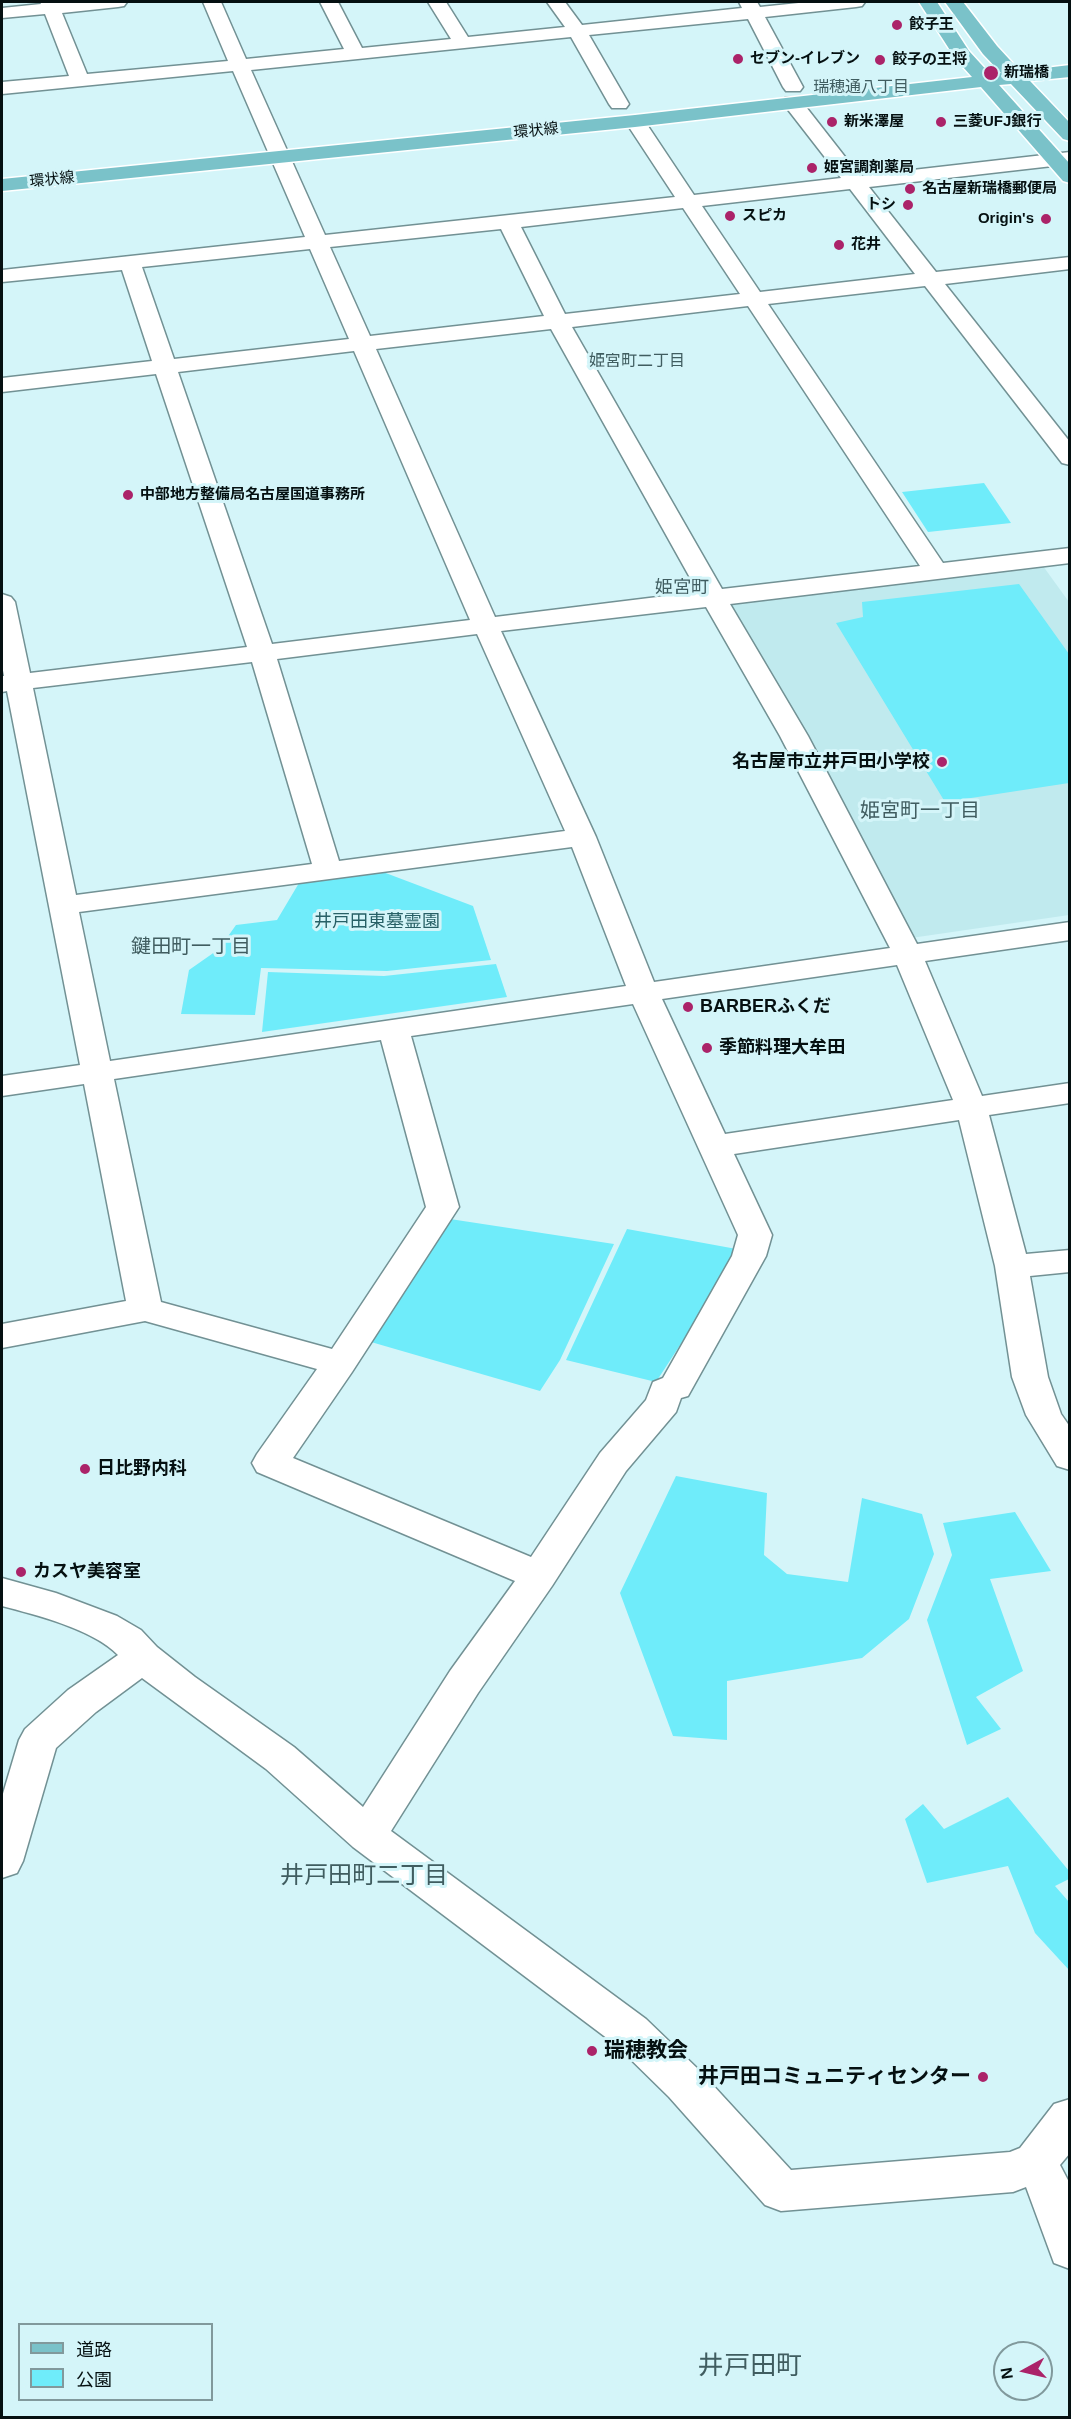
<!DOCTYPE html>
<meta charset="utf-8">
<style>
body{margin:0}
#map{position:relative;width:1071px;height:2419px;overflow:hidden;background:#d4f5f9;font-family:Helvetica,"Noto Sans JP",sans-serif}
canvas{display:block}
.frame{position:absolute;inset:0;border:3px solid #051011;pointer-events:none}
.legend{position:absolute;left:18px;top:2323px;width:195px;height:78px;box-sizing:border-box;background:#d4f5f9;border:2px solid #81999c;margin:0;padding:8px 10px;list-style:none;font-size:18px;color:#051011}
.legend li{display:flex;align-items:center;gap:12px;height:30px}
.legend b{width:30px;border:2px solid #81999c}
.north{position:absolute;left:993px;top:2341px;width:60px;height:60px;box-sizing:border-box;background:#d4f5f9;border:2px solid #81999c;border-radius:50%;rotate:262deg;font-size:16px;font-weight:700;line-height:24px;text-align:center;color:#051011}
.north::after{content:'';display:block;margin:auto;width:21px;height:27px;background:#ab2369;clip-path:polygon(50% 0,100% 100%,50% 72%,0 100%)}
</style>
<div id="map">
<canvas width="1071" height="2419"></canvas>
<div class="frame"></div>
<ul class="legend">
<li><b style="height:8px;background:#7ac2c9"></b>道路</li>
<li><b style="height:16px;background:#6fecfa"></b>公園</li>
</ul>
<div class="north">N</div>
</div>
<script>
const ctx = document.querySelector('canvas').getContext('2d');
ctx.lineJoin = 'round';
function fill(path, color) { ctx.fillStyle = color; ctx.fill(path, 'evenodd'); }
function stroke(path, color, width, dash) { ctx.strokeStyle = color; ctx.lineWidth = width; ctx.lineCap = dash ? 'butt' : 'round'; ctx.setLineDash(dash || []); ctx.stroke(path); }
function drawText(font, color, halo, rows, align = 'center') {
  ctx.font = font + ' Helvetica,"Noto Sans JP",sans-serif'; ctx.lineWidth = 6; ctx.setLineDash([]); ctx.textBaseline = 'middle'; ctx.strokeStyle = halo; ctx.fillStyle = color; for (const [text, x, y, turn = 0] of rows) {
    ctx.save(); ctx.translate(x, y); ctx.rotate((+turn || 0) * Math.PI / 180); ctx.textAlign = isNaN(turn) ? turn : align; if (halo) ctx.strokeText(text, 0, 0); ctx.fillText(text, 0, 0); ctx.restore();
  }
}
const built = new Path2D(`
 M1043,566L1069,602V915L911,938L729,609L736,602Z`);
const green = new Path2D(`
 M984,483L1011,523L928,532L902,492Z
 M1019,584L1069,654V783L945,802L836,623L863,617L862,602Z
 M383,872L473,906L491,960L387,971L261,968L255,1015L181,1014L189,970L219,949L236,925L277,920L299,883Z
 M496,964L507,997L262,1032L268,972L384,976Z
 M450,1219L614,1244L560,1360L540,1391L371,1342Z
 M627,1229L742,1250L656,1382L566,1360Z
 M676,1476L767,1493L764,1555L787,1574L848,1582L862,1498L922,1514L934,1554L909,1619L862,1658L727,1681V1740L673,1736L620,1593Z
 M1015,1512L1051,1571L990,1579L1023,1671L976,1697L1001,1729L967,1745L927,1620L952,1555L943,1523Z
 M1008,1797L1069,1871V1879L1055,1886L1069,1902V1970L1035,1933L1008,1866L927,1883L905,1819L923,1804L944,1829Z`);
const minor = new Path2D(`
 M40,2H127L124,6L118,7L62,13L87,74L228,61L203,2H221L246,59L344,49L320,2H338L362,48L451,39L428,2H446L468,37L565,27L547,2H565L582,25L742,8L739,2H757L760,7L808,2H865L862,6L856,7L765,17L803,87L800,91H786L783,87L748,19L589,35L629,104L626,108H612L609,104L571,37L251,70L325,235L675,197L625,121L628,117H642L694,195L841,178L782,102L785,98H799L860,176L1070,152V164L869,187L936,272L1070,257V269L945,284L1070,442V465L1062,463L925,286L768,304L943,563L1070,548V563L730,604L808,736L917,944L1070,922V940L925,961L982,1096L1070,1083V1103L989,1115L1026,1254L1070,1250V1272L1030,1276L1048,1377L1061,1414L1070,1427V1470L1057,1466L1026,1415L1012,1377L995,1266L959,1120L734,1154L772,1235L766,1256L688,1396L681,1398L676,1412L626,1471L552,1586L478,1693L391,1831L646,2019L699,2070L791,2170L1010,2152L1020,2148L1054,2104L1070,2099V2153L1060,2165L1070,2184V2269L1054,2263L1026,2187L1013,2192L781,2211L765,2205L669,2097L616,2045L353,1847L266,1769L142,1678L96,1712L56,1748L23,1861L17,1873L2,1878V1797L19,1740L25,1729L68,1690L118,1655C93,1629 36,1615 2,1606V1578L56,1593L117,1616L141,1630L157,1647L195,1677L294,1747L363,1807L450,1671L515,1581L257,1472L252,1463L257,1454L317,1369L145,1321L2,1348V1324L126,1301L84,1084L2,1096V1076L80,1065L7,691L2,692V676H4L2,665V594L11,597L15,602L30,673L247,647L156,374L2,392V378L152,361L122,270L2,282V270L305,237L233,71L2,94V82L69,76L45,14L2,18V8L41,4ZM850,189L915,274L760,292L702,206ZM683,208L740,294L565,314L521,227ZM501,229L544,316L370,336L330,247ZM310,249L349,339L174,359L142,267ZM748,306L920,566L722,589L572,327ZM551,329L698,592L495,617L376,349ZM354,351L470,620L272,644L178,372ZM706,607L780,736L890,948L654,982L596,837L501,631ZM477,634L565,831L339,861L277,659ZM252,662L312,864L76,895L33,688ZM572,847L626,986L110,1061L79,912ZM897,965L953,1100L725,1134L662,999ZM633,1004L738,1235L732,1256L663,1378L653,1382L646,1400L600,1453L531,1557L293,1458L352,1372L459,1207L411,1036ZM381,1040L426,1207L332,1349L161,1302L114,1079Z`);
const major = new Path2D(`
 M919,2H937L969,51L990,74L1001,73L983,54L945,2H963L997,46L1020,71L1070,65V77L1030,81L1070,123V141L1063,139L1011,84L999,85L1070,164V183L1063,181L981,87L635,127L2,191V179L635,115L972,77L955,58Z`);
const markers = [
 [897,25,6,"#ab2369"],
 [738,59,6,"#ab2369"],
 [880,60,6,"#ab2369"],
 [991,73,8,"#ab2369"],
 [832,122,6,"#ab2369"],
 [941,122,6,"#ab2369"],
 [812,168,6,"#ab2369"],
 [910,189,6,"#ab2369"],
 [908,205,6,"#ab2369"],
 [730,216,6,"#ab2369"],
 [1046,219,6,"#ab2369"],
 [839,245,6,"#ab2369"],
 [128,495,6,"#ab2369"],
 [942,762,6,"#ab2369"],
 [688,1007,6,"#ab2369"],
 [707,1048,6,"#ab2369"],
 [85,1469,6,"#ab2369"],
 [21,1572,6,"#ab2369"],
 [592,2051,6,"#ab2369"],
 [983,2077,6,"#ab2369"]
];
const farPoinames = [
 ["餃子王",909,25],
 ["セブン-イレブン",750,59],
 ["餃子の王将",892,60],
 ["新瑞橋",1004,73],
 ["新米澤屋",844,122],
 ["三菱UFJ銀行",953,122],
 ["姫宮調剤薬局",824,168],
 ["名古屋新瑞橋郵便局",922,189],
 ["トシ",896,205,"right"],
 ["スピカ",742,216],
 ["Origin's",1034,219,"right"],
 ["花井",851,245],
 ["中部地方整備局名古屋国道事務所",140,495]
];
const farStreetnames = [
 ["環状線",536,131,-6],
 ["環状線",52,180,-6]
];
const farNeighbourhoodnames = [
 ["瑞穂通八丁目",861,88],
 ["姫宮町二丁目",637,362]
];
const farQuarternames = [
 ["姫宮町",682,588]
];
const poiNames = [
 ["名古屋市立井戸田小学校",930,762,"right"],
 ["BARBERふくだ",700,1007],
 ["季節料理大牟田",719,1048],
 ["日比野内科",97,1469],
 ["カスヤ美容室",33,1572]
];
const parkNames = [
 ["井戸田東墓霊園",377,922]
];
const neighbourhoodNames = [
 ["姫宮町一丁目",920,811],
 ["鍵田町一丁目",191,947]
];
const nearPoinames = [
 ["瑞穂教会",604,2051],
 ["井戸田コミュニティセンター",971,2077,"right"]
];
const nearNeighbourhoodnames = [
 ["井戸田町二丁目",364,1876]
];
const nearQuarternames = [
 ["井戸田町",750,2367]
];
fill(built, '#c0eaee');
fill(green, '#6fecfa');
stroke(minor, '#729194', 3);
stroke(major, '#fff', 3);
fill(minor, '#fff');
fill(major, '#7ac2c9');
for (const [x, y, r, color] of markers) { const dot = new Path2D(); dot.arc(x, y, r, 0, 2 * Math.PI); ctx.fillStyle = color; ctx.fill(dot); stroke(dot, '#d4f5f9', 2); }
drawText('bold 15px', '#051011', '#d4f5f9', farPoinames, 'left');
drawText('15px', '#051011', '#d4f5f9', farStreetnames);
drawText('16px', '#405d60', '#d4f5f9', farNeighbourhoodnames);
drawText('18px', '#405d60', '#d4f5f9', farQuarternames);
drawText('bold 18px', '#051011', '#d4f5f9', poiNames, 'left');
drawText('18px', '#276066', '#d4f5f9', parkNames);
drawText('20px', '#405d60', '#d4f5f9', neighbourhoodNames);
drawText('bold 21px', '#051011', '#d4f5f9', nearPoinames, 'left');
drawText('24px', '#405d60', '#d4f5f9', nearNeighbourhoodnames);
drawText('26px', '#405d60', '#d4f5f9', nearQuarternames);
</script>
